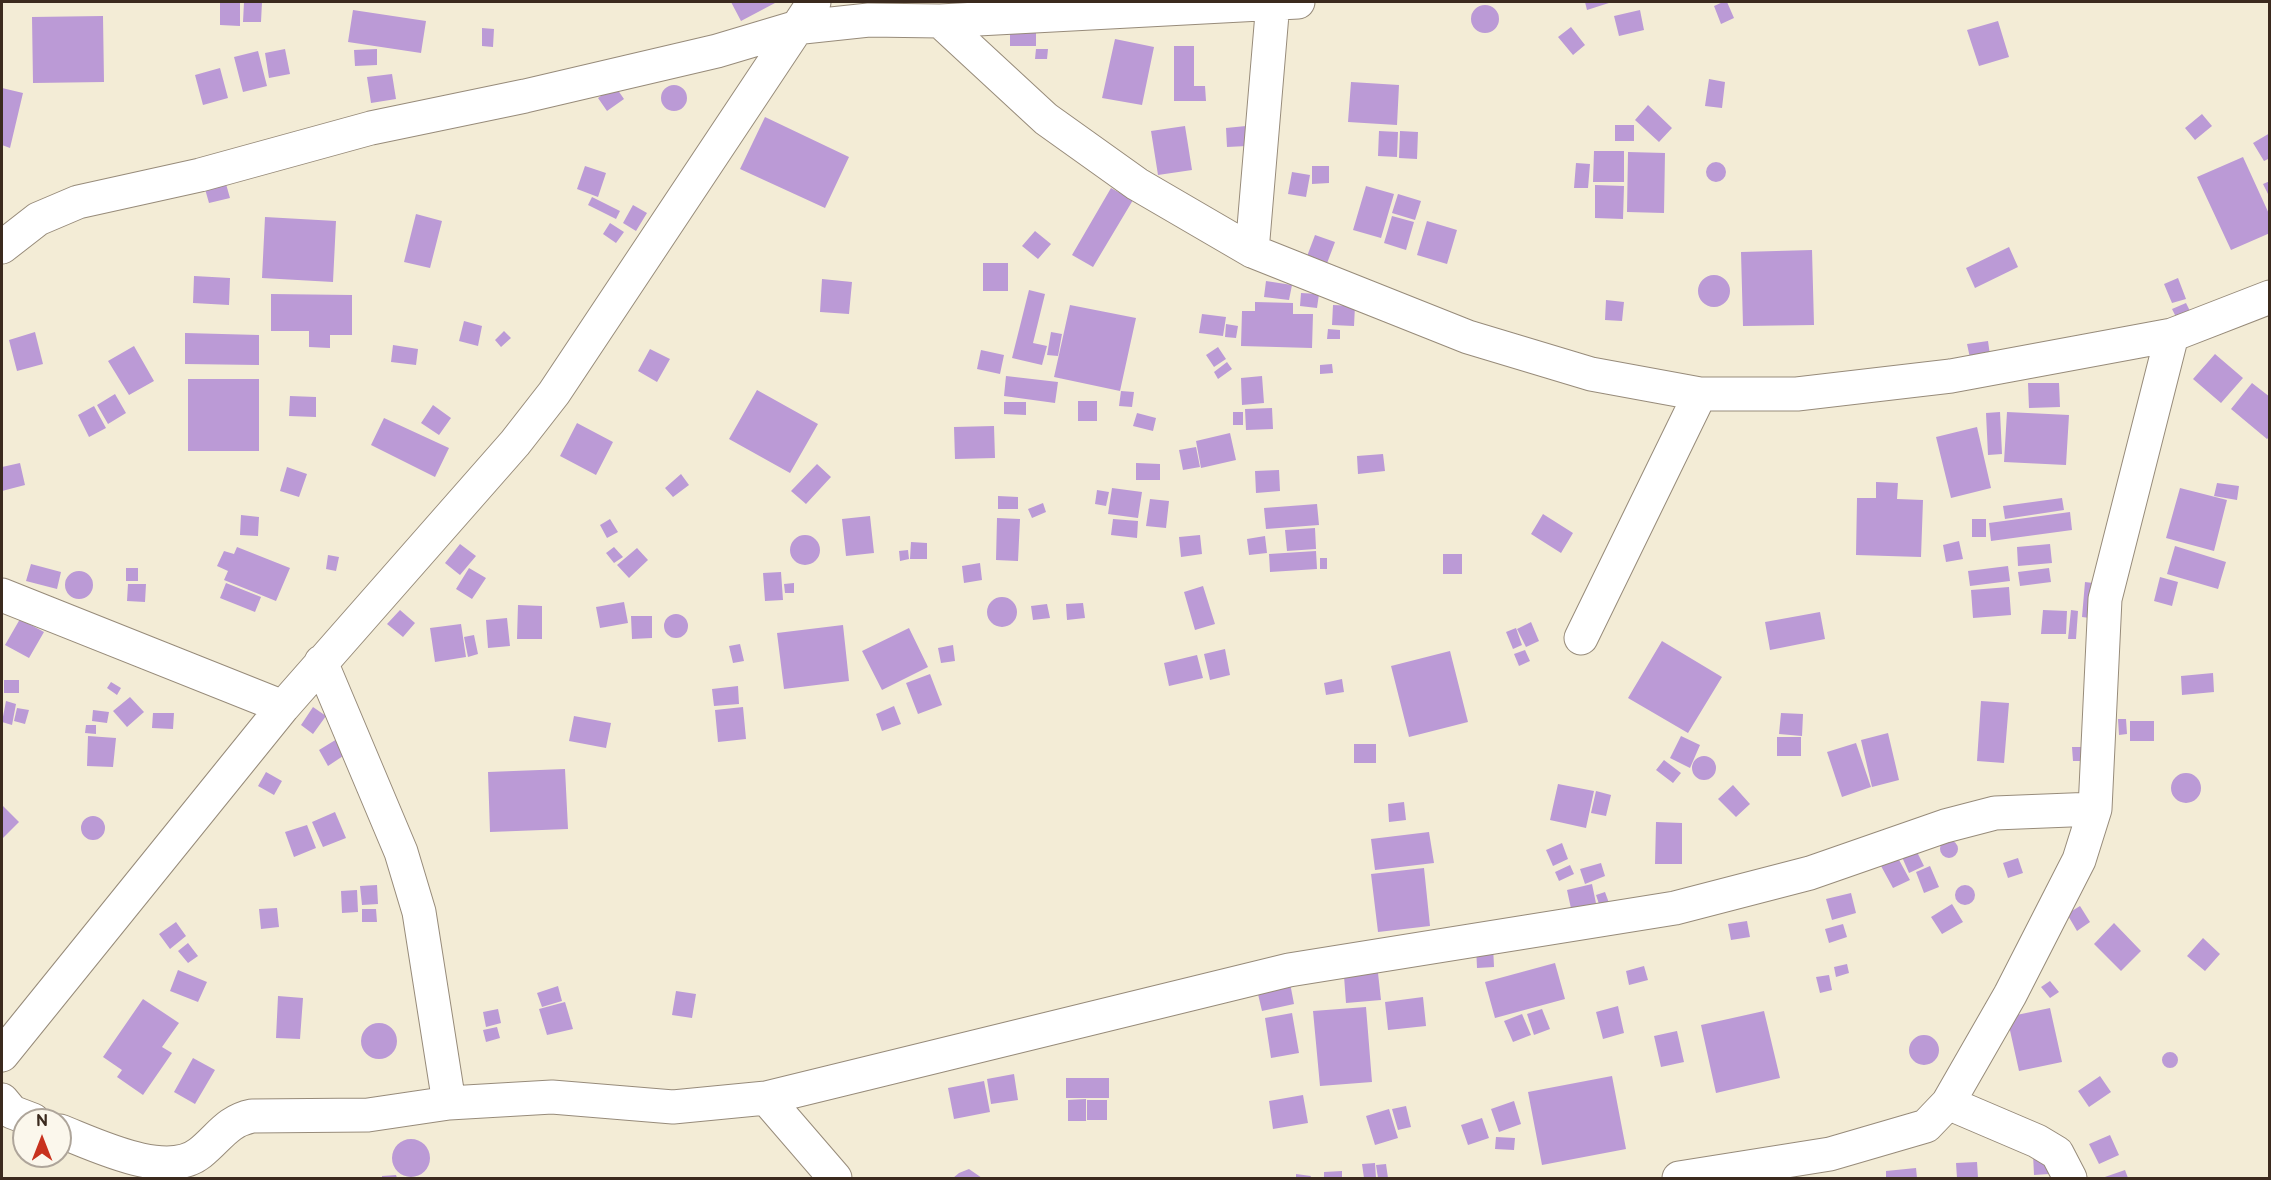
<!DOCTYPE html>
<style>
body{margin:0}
#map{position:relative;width:2271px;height:1180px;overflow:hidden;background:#f3ecd6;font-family:"Balsamiq Sans",sans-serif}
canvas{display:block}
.frame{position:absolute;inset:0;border:3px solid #3b2a1e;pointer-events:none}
.north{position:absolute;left:12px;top:1108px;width:60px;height:60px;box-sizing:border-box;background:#fbf7ec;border:2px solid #aea59a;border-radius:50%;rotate:0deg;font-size:16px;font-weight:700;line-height:24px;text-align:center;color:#3b2a1e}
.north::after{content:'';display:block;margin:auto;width:21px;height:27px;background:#c8321e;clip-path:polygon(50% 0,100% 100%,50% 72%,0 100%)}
</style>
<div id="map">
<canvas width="2271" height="1180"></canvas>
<div class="frame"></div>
<div class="north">N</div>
</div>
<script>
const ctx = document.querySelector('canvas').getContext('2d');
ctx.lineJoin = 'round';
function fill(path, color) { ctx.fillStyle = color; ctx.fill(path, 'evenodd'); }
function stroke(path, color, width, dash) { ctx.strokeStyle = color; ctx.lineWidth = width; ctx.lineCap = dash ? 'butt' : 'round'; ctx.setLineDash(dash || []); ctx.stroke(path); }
const building = new Path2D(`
 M220,2H240V26L220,25Z
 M244,2H262L261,22H243Z
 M731,2H774L775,3L741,21Z
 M1585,2H1612L1587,10Z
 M1723,2H1727L1734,18L1721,24L1714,6Z
 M1471 19a14 14 0 1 1 28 0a14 14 0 1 1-28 0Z
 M353,10L426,21L421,53L348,42Z
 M1640,10L1644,30L1619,36L1614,16Z
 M103,16L104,82L33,83L32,17Z
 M1998,21L2009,57L1979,66L1967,30Z
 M1010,22H1036V46H1010Z
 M1571,27L1585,45L1573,55L1558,37Z
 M482,28L494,29L493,47L482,46Z
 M1115,39L1154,47L1142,105L1102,98Z
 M1174,46H1194V86H1205L1206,101H1174Z
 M285,49L290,74L269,78L265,53Z
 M377,49V65L355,66L354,50Z
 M1036,49H1048L1047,59H1035Z
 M258,51L267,86L243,92L234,57Z
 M220,68L228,98L203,105L195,75Z
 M392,74L396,99L371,103L367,77Z
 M1709,79L1725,82L1722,108L1705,106Z
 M1351,82L1399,85L1397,125L1348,122Z
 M661 98a13 13 0 1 1 26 0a13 13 0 1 1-26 0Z
 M615,86L624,99L607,111L598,98Z
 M2,88L23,93L10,148L2,145Z
 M1648,105L1672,128L1659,142L1635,120Z
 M2202,114L2212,126L2195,140L2185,128Z
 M765,117L849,157L825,208L740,169Z
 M1615,125H1634V141H1615Z
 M1185,126L1192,170L1158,175L1151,131Z
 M1246,126L1247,146L1227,147L1226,128Z
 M1379,131L1398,132L1397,157L1378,156Z
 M1400,131L1418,132L1417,159L1399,158Z
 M2270,133V158L2264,161L2253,143Z
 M1594,151H1624V182H1593Z
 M1628,152L1665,153L1664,213L1627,212Z
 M2243,157L2270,216V233L2231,250L2197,177Z
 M1706 172a10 10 0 1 1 20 0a10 10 0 1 1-20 0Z
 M1576,163L1590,164L1588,188H1574Z
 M585,166L606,173L598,197L577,189Z
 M1312,166H1329V183L1312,184Z
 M1292,172L1310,175L1306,197L1288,194Z
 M224,177L230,198L209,203L203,182Z
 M2270,181V198L2263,184Z
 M1595,185L1624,186L1623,219L1595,218Z
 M1366,186L1394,194L1381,238L1353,230Z
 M1111,188L1133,200L1093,267L1072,255Z
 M1398,194L1421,201L1415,220L1392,213Z
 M592,197L620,211L616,219L588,205Z
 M633,205L647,213L636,231L623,223Z
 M416,214L442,221L430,268L404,262Z
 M1392,216L1414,222L1406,250L1384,243Z
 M265,217L336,221L333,282L262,278Z
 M1427,221L1457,230L1447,264L1417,255Z
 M610,223L624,232L616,243L603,234Z
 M1035,231L1051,244L1038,259L1022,246Z
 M1315,235L1335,242L1326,266L1306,259Z
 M2009,247L2018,267L1975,288L1966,268Z
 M1812,250L1814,325L1743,326L1741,252Z
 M983,263H1008V291H983Z
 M1698 291a16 16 0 1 1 32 0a16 16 0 1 1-32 0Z
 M194,276L230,278L229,305L193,303Z
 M2178,278L2186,299L2172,303L2164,284Z
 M822,279L852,282L849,314L820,312Z
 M1266,281L1292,285L1289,300L1264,297Z
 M1029,290L1045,294L1033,343L1047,346L1042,365L1012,358Z
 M1301,293L1319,294L1317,308L1300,306Z
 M271,294L352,295V335H330V348L309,347V331H271Z
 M1606,300L1624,302L1622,321L1605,320Z
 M1255,302L1293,303V314H1313L1312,348L1241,346L1242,311H1255Z
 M2186,303L2190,311L2176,317L2172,309Z
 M1070,305L1136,318L1120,391L1054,377Z
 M1333,305L1355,306L1354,326L1332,325Z
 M1202,314L1226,317L1223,336L1199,333Z
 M464,321L482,326L478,346L459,341Z
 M1226,324L1238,326L1236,338L1225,337Z
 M1328,329L1340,330V339H1327Z
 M504,331L511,338L501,347L495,340Z
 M35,332L43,364L17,371L9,340Z
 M1051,332L1062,334L1058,356L1047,355Z
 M185,333L259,335V365L185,364Z
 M1988,341L1990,355L1970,358L1967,344Z
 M393,345L418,349L416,365L391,362Z
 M134,346L154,381L129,395L108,361Z
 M1218,347L1226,359L1214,367L1206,355Z
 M650,349L670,359L657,382L638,371Z
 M981,350L1004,355L1000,374L977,369Z
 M2215,354L2243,378L2221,403L2193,379Z
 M1227,362L1232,369L1218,379L1214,372Z
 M1332,364L1333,373L1320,374V365Z
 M1006,376L1058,382L1055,403L1004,396Z
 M1262,376L1264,403L1242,405L1241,378Z
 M188,379H259V451H188Z
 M2028,383H2059L2060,407L2029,408Z
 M2252,383L2270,397V436L2267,439L2231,409Z
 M757,390L818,424L790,473L729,439Z
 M1121,391L1134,392L1132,407L1119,406Z
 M115,394L126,413L108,424L97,405Z
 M290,396L316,397V417L289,416Z
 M1078,401H1097V421H1078Z
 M1004,402H1026V415L1004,414Z
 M433,405L451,418L439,435L421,423Z
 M94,406L106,428L89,437L78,415Z
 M1272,408L1273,429L1246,430L1245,409Z
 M1233,412H1243V425H1233Z
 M2000,412L2002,454L1988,455L1986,413Z
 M2007,412L2069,415L2066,465L2004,462Z
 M1137,413L1156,418L1153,431L1133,426Z
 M384,418L449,448L435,477L371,445Z
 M577,423L613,442L596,475L560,456Z
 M994,426L995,458L955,459L954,427Z
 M1977,427L1991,488L1951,498L1936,437Z
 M1230,433L1236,460L1201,468L1196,441Z
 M1196,447L1200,467L1183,470L1179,450Z
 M1383,454L1385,471L1358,474L1357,456Z
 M20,463L25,485L2,491V467Z
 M1136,463L1160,464V480H1136Z
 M817,464L831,477L806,504L791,491Z
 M287,467L307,474L299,497L280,491Z
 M1279,470L1280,491L1256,493L1255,471Z
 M681,474L689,485L673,497L665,488Z
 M1876,482L1898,483L1897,499L1923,500L1921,557L1856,555L1857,498H1876Z
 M2217,483L2239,486L2237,500L2214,496Z
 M1112,488L1142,492L1138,518L1108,514Z
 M2180,488L2227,500L2214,551L2166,538Z
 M1097,490L1109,492L1106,506L1095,504Z
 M998,496L1018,497V509H998Z
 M2062,498L2064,510L2005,519L2003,506Z
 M1150,499L1169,501L1166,528L1146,526Z
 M1043,503L1046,512L1032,518L1028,509Z
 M1317,504L1319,525L1266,529L1264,508Z
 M2070,512L2072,530L1991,541L1989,523Z
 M1543,514L1573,533L1561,553L1531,534Z
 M241,515L259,517L258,536L240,535Z
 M870,516L874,553L846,556L842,519Z
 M997,518L1020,519L1018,561L996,560Z
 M610,519L618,532L607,538L600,525Z
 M1113,519L1138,521L1137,538L1111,535Z
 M1972,519H1986V537H1972Z
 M1315,528L1316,549L1287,551L1285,530Z
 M790 550a15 15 0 1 1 30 0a15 15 0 1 1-30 0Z
 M1200,535L1202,554L1181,557L1179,537Z
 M1265,536L1267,553L1249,555L1247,539Z
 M1959,541L1963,559L1946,562L1943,545Z
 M911,542L927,543V559H910Z
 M460,544L476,556L460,575L445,563Z
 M2050,544L2052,563L2018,566L2017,547Z
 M2175,546L2226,562L2218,589L2167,574Z
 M237,547L290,568L276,601L224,580L228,571L217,566L224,551L234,554Z
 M614,547L623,557L614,563L606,553Z
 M637,548L648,560L629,578L617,565Z
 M908,550L909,559L900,561L899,551Z
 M1316,551L1317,569L1270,572L1269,554Z
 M1443,554H1462V574H1443Z
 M328,555L339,557L336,571L326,569Z
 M1320,558H1327V569H1320Z
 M980,563L982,580L964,583L962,566Z
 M31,564L61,572L57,589L26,581Z
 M2008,566L2010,581L1970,586L1968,571Z
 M126,568H138V581H126Z
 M469,568L486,578L472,599L456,589Z
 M2049,568L2051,582L2020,586L2018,572Z
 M65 585a14 14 0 1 1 28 0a14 14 0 1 1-28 0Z
 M781,572L783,600L765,601L763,573Z
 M2160,577L2178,582L2172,606L2154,601Z
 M2085,582L2093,583L2090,618L2082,617Z
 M226,583L261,597L255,612L220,598Z
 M794,583V593H785L784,584Z
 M128,584H146L145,602L127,601Z
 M1203,586L1215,624L1195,630L1184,592Z
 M2009,587L2011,615L1973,618L1971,590Z
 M987 612a15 15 0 1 1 30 0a15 15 0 1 1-30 0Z
 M624,602L628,623L600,628L596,607Z
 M1083,603L1085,618L1067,620L1066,604Z
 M1047,604L1050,618L1033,620L1031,606Z
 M518,605L542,606V639H517Z
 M400,610L415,623L403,637L387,624Z
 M2043,610L2067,611L2066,634H2041Z
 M2071,610L2078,611L2076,639H2068Z
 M1820,612L1825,639L1770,650L1765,622Z
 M664 626a12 12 0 1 1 24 0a12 12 0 1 1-24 0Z
 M631,616H652V638L632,639Z
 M507,618L510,646L488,648L486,620Z
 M20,619L44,632L29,658L5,645Z
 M1531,622L1539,641L1526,647L1517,629Z
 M461,624L466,657L435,662L430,628Z
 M843,625L849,681L784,689L777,633Z
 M909,628L928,667L882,690L862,651Z
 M1516,628L1522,645L1513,649L1506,632Z
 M474,635L478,654L468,657L464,637Z
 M1662,641L1722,677L1688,733L1628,698Z
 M740,644L744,661L733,663L729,646Z
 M953,645L955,661L941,663L938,648Z
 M1225,649L1230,675L1210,680L1204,654Z
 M1525,650L1530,661L1519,666L1514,654Z
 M1450,651L1468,722L1409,737L1391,666Z
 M1197,655L1203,678L1169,686L1164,663Z
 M2213,673L2214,692L2182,695L2181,676Z
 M930,674L942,705L918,714L906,683Z
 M1342,679L1344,692L1326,695L1324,683Z
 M4,680H19V693H4Z
 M111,682L121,688L117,695L107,688Z
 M738,686L739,704L714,706L712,689Z
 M130,697L144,712L127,727L113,711Z
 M6,701L16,704L12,725L2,722Z
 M1981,701L2009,703L2004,763L1977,761Z
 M894,706L901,724L882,731L876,714Z
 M313,707L326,716L313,734L301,725Z
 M743,707L746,739L718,742L715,710Z
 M17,708L29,710L25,724L14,721Z
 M93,710L109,712L107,723L92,721Z
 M153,713H174L173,729L152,728Z
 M1781,713L1803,714L1802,736L1779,734Z
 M574,716L611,723L606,748L569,741Z
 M2118,719H2126L2127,734L2119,735Z
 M2130,721H2154V741H2130Z
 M86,725H96V734L85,733Z
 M1888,733L1899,780L1872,787L1861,740Z
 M88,736L116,738L113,767L87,766Z
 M1681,736L1700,745L1690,768L1670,758Z
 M1777,737H1801V756H1777Z
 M337,739L346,754L328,766L319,750Z
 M1856,743L1871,787L1842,797L1827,752Z
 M1354,744H1376V763H1354Z
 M2072,747H2085V761H2073Z
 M1692 768a12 12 0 1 1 24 0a12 12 0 1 1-24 0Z
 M1664,760L1681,773L1673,783L1656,770Z
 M565,769L568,829L490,832L488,772Z
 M266,772L282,781L274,795L258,786Z
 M2171 788a15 15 0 1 1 30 0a15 15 0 1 1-30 0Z
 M1558,784L1594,791L1586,828L1550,820Z
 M1733,785L1750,804L1736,817L1718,799Z
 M1596,791L1611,795L1606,816L1591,813Z
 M1404,802L1406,820L1389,822L1388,804Z
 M3,806L19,822L2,839V808Z
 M335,812L346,838L323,847L312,822Z
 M81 828a12 12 0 1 1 24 0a12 12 0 1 1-24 0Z
 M1656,822L1682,823V864H1655Z
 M307,825L316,848L294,857L285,832Z
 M1429,832L1434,863L1375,870L1371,839Z
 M1940 849a9 9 0 1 1 18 0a9 9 0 1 1-18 0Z
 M1562,843L1568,859L1553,866L1546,850Z
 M1916,850L1924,866L1909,873L1902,857Z
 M1898,858L1910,880L1893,888L1881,866Z
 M2018,858L2023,873L2008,878L2003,863Z
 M1601,863L1605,876L1585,884L1580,869Z
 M1570,865L1574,874L1559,881L1555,872Z
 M1930,866L1939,887L1924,893L1916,872Z
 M1424,868L1430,926L1378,932L1371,874Z
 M1592,884L1597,908L1572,913L1567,890Z
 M1955 895a10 10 0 1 1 20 0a10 10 0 1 1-20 0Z
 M377,885L378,904L362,905L360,886Z
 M357,890L358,912L342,913L341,891Z
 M1605,892L1609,903L1600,907L1596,895Z
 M1851,893L1856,913L1832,920L1826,899Z
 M1952,904L1963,922L1942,934L1931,917Z
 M2080,906L2090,922L2077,931L2067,914Z
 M277,908L279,927L261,929L259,909Z
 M362,909H376L377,922H362Z
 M1747,921L1750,937L1731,940L1728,924Z
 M176,922L186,936L170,949L159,934Z
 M2114,923L2141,951L2121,971L2094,944Z
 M1843,924L1847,937L1829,943L1825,929Z
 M2203,938L2220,954L2205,971L2187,956Z
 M188,943L198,956L188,963L178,951Z
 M1493,945L1494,967L1477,968L1476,946Z
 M1555,963L1565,999L1495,1018L1485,982Z
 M1847,964L1849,973L1836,977L1834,967Z
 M1644,966L1648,980L1629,985L1626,971Z
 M178,970L207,982L198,1002L170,991Z
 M1378,973L1381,1000L1346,1003L1344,976Z
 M1829,975L1832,990L1820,993L1816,977Z
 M2050,981L2059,992L2050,998L2041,987Z
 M1290,983L1294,1004L1262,1011L1257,990Z
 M558,986L562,1001L542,1007L537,993Z
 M676,991L696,994L692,1018L672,1015Z
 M278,996L303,998L300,1039L276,1038Z
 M1423,997L1426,1026L1388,1030L1385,1002Z
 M143,999L179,1023L162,1047L172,1053L143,1095L117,1077L122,1070L103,1057Z
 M565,1002L573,1029L547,1035L539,1009Z
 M1618,1006L1624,1033L1603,1039L1596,1012Z
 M1366,1007L1372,1082L1320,1086L1313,1011Z
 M2050,1008L2062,1062L2019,1071L2007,1017Z
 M498,1009L501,1023L486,1027L483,1012Z
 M1542,1009L1550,1029L1534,1035L1527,1014Z
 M1764,1011L1780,1078L1716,1093L1701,1025Z
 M1292,1013L1299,1053L1271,1058L1265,1018Z
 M1522,1014L1531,1035L1513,1042L1504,1021Z
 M361 1041a18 18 0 1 1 36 0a18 18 0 1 1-36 0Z
 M497,1027L500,1038L486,1042L483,1030Z
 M1677,1031L1684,1062L1661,1067L1654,1036Z
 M1909 1050a15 15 0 1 1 30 0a15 15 0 1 1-30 0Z
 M2162 1060a8 8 0 1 1 16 0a8 8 0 1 1-16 0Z
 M193,1058L215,1070L195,1104L174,1092Z
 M1014,1074L1018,1100L991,1104L987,1079Z
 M1612,1076L1626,1149L1542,1165L1528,1092Z
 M2100,1076L2111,1092L2089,1107L2078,1091Z
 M1066,1078H1109V1098H1066Z
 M984,1081L990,1112L954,1119L948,1088Z
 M1303,1095L1308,1123L1273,1129L1269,1101Z
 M1086,1099V1121H1068V1100Z
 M1087,1100H1107V1120H1087Z
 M1514,1101L1521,1124L1499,1132L1491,1109Z
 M1406,1106L1411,1127L1398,1130L1392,1109Z
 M1389,1109L1398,1138L1375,1145L1366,1116Z
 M1482,1118L1489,1138L1468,1145L1461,1125Z
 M2110,1135L2119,1155L2099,1164L2089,1144Z
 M1496,1137L1515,1138L1514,1150L1495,1149Z
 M392 1158a19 19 0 1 1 38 0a19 19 0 1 1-38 0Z
 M2033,1154H2048L2049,1174L2034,1175Z
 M1977,1162L1978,1178H1957L1956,1163Z
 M1375,1163L1376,1178H1364L1362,1164Z
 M1386,1164L1388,1178H1378L1376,1165Z
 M1916,1168L1917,1178H1886V1171Z
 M969,1169L982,1178H953L959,1173Z
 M2125,1170L2128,1178H2102Z
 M1342,1171V1178H1324V1172Z
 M1296,1174L1311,1176L1310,1178H1296Z
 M396,1175L397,1178H382V1176Z`);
const minor = new Path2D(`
 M940,21L1046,119L1137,184L1252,251L1468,337L1591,374L1700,394H1797L1951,376L2172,335L2270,297
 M2,247L38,219L78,202L200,175L371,128L525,96L717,51L794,28L869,20L940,21L1298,2
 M1252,251L1273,2
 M2,595L283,707
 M1581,638L1700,394
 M321,662L401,852L419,912L449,1103
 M2,1055L283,707L515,443L554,393L814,2
 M766,1098L835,1178
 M2,1100L12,1112L33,1120
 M1948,1103L2037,1141L2057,1153L2070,1178
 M60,1131C96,1145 166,1180 200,1153C219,1138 227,1121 252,1116L368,1115L449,1103L552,1097L673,1107L766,1098L1289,970L1675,908L1810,873L1945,826L1995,813L2095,809
 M1679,1178L1830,1154L1926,1126L1948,1103L2010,995L2079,860L2095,809L2105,599L2172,335`);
fill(building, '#bb9ad6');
stroke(minor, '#978b7a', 35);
stroke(minor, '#fff', 33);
</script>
